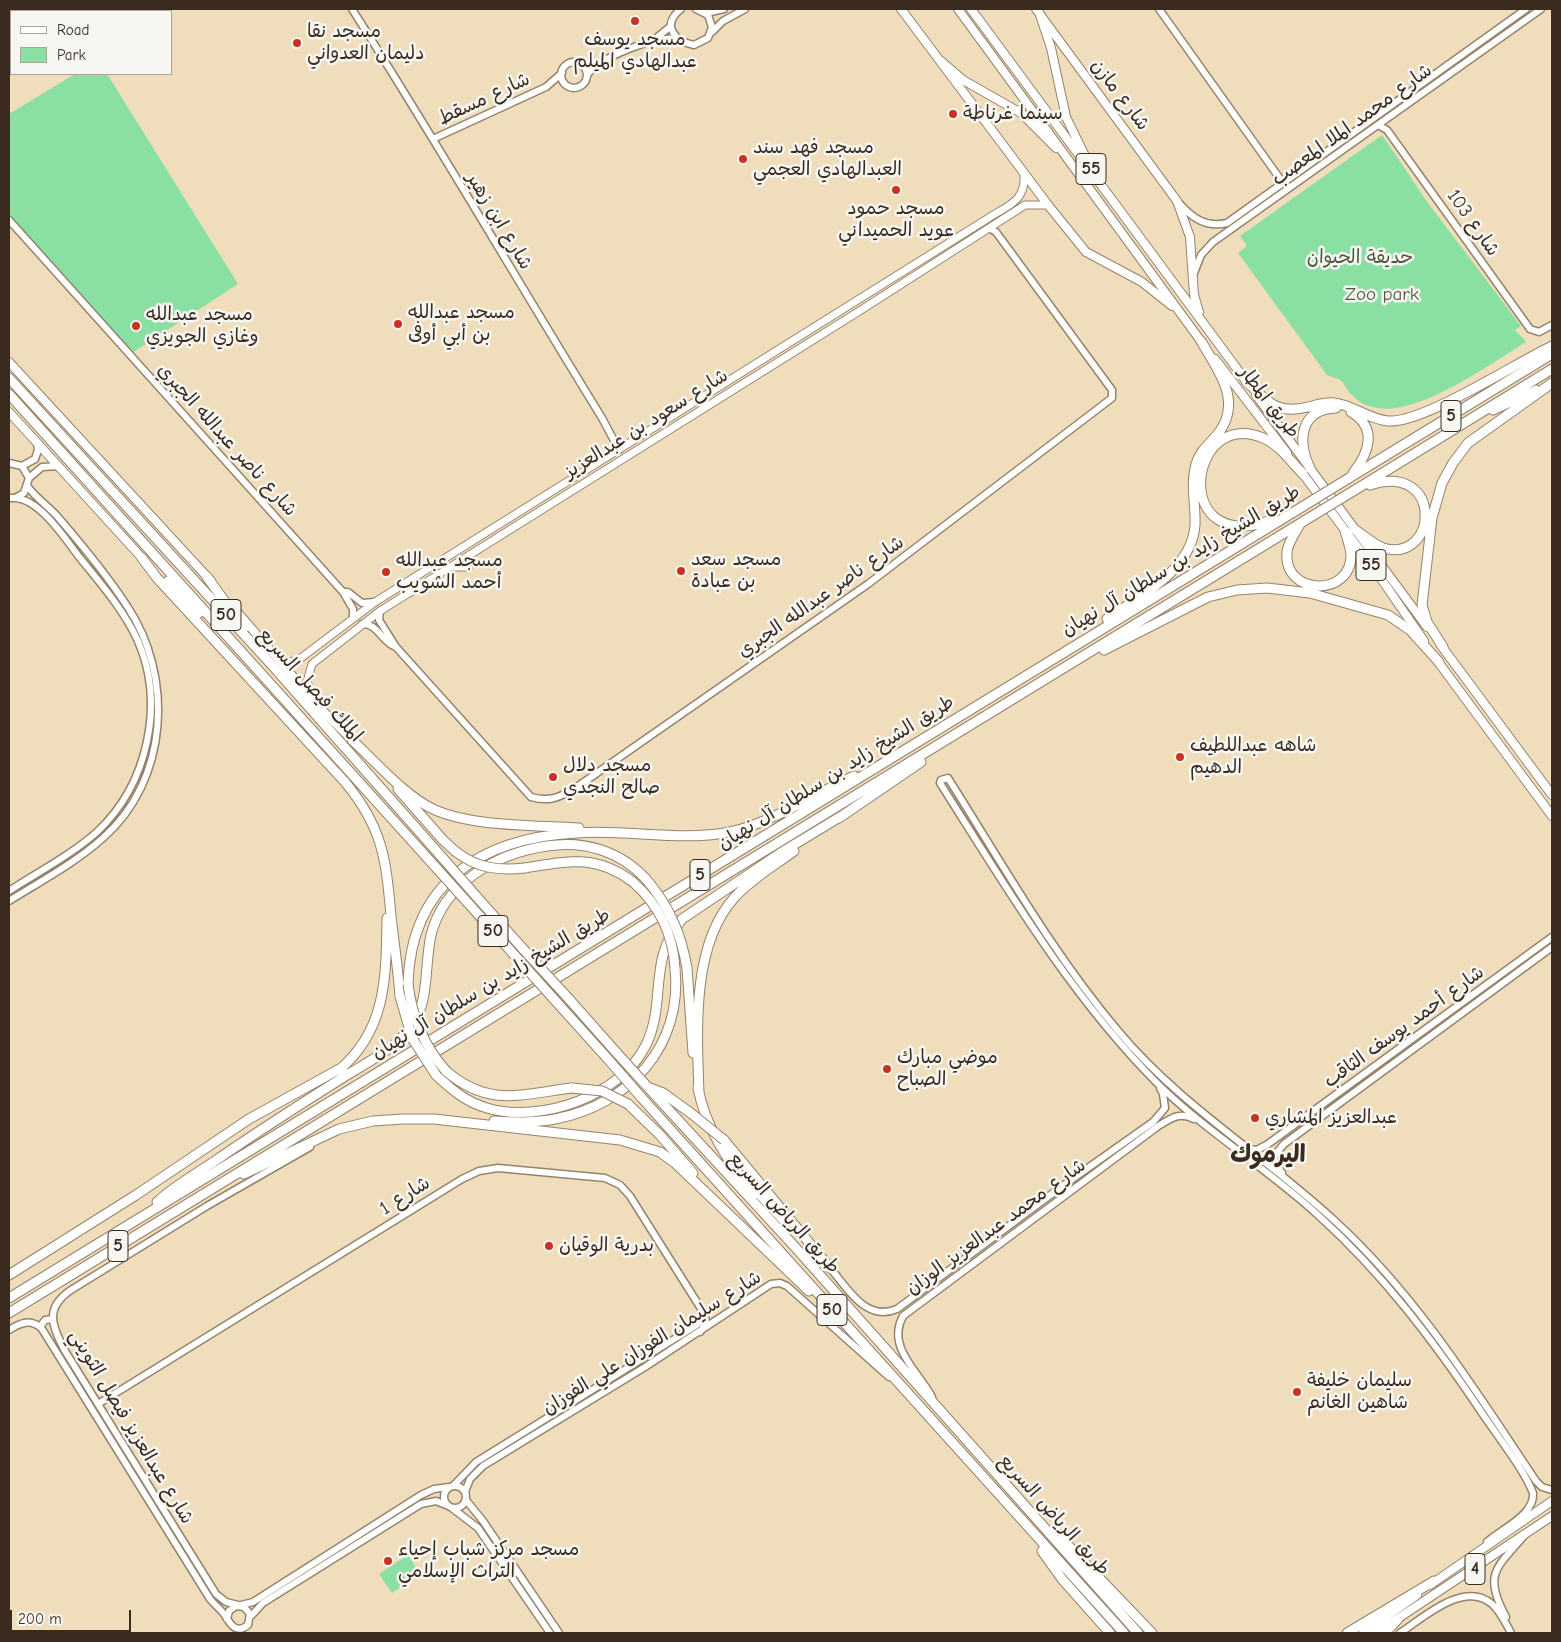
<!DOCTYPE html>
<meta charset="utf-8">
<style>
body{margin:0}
#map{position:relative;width:1561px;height:1642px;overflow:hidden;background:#efddbb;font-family:"Comic Neue",sans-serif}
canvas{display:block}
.frame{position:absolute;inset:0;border:10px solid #3b2a1e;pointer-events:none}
.legend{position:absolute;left:10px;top:10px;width:162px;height:65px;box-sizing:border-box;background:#f6f6f2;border:1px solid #aba49d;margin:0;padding:6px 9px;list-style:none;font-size:15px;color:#3b2a1e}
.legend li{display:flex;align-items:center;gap:10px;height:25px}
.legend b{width:25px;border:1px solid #aba49d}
.scale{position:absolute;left:10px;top:1610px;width:121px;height:22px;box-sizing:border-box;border:2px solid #3b2a1e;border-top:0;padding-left:6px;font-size:15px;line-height:18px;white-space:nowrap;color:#3b2a1e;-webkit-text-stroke:4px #f6f6f2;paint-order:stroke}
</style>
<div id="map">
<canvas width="1561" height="1642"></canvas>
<div class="frame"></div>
<ul class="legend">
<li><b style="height:6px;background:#fff"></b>Road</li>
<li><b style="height:14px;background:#8adfa2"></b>Park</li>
</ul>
<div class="scale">200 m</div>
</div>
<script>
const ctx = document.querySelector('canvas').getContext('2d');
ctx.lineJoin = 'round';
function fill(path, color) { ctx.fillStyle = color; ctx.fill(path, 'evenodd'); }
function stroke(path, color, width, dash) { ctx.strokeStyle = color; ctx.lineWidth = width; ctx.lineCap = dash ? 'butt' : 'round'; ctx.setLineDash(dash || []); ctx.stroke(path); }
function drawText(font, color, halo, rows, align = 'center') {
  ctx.font = font + ' "Comic Neue","Playpen Sans Arabic",sans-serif'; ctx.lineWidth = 5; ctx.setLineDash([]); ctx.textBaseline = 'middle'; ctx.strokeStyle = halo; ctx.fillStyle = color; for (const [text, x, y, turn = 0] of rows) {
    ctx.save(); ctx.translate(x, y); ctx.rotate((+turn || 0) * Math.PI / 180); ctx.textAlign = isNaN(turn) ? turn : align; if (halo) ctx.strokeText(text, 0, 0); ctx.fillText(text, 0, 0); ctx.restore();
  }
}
const green = new Path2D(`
 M75,74H107L238,284L132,353L9,220V114Z
 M1382,135L1428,203L1521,326L1515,330L1526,342C1490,364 1415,419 1373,407C1365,406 1355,399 1350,393C1347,390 1345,384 1341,381C1338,378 1331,377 1327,375L1238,253L1247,246L1240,236Z
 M408,1555L420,1574L392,1593L379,1574Z`);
const tertiary = new Path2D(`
 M352,9C438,144 518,282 602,418L619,450
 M681,9C661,25 674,41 694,45L708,38L712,27L708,15L696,9
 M1159,9L1283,183
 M706,13L724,9
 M712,32L723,21L745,9
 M655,39L671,26
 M561 75a13 13 0 1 1 26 0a13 13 0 1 1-26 0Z
 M587,75C600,57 656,35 678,39
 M1378,125L1387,130L1530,329L1539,332L1552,325
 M433,139L546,87L562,73
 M1179,203C1192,218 1206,228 1227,223L1526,9
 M9,220L343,592L353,609V617
 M1194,273L1201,255L1213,242L1541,9
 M9,463L22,466L29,478L24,493L15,498H9
 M22,466L35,459L38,450L37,443
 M29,478L42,467L59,466
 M343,592H348L362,603L375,602
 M380,611L379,620L396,647L531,797C549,802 558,798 574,789L868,584L1112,398V390L996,232L989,228
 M362,624C378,623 382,643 396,647
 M9,891C38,872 71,855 97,832C148,784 166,703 137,639C123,609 101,584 80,558C66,540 40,499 15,498
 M9,901C41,881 75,863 103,838C169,780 174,676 127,606C107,575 82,545 57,516C48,506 36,498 28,487
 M1248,1149L1257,1150L1268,1144L1552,937
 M1282,1173L1275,1163L1274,1156L1284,1144L1552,947
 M831,1269C848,1289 866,1322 897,1309L1061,1187L1153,1122L1165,1108L1163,1094L1160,1088
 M40,1327L45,1320L53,1319
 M9,1330C20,1323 31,1318 42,1329L210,1599C214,1604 220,1609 224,1614C230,1623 235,1635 248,1625L250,1614L244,1607L236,1606L229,1611L227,1619
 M932,1397C918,1371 886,1347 903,1316L1157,1127C1170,1119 1179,1111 1194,1119
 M98,1404L462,1179L479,1171L498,1168L605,1178L620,1185L630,1196L705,1315L706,1324L700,1332
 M454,1485L476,1462L692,1328L702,1321V1313
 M444 1497a11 11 0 1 1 22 0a11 11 0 1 1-22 0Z
 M465,1492L470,1479L483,1466L645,1367L771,1284L780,1283L787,1286L889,1377
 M466,1500L483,1521L559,1633
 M452,1508L478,1528L550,1633
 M1487,1542C1501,1529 1535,1515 1533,1493C1524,1469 1495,1433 1480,1410C1433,1340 1382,1273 1319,1216C1267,1168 1206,1132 1156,1082C1069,994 1006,887 940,783L941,780L948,778C1003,865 1053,954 1119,1032C1181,1106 1265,1156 1335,1221C1417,1296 1475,1390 1536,1481L1542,1487L1552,1490
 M238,1605L226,1602L216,1594L65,1351C52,1326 44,1308 71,1290L207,1206L310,1147
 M241,1605L253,1602L421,1495L434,1489L449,1487
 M251,1616L263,1603L421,1504L436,1501L446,1505
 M1506,1617C1483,1575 1496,1568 1523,1537
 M1400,1633C1423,1618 1464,1580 1492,1604C1501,1612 1506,1624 1511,1633`);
const secondary = new Path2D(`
 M451,567H469
 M278,658L283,662L297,661L375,602L987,219C1008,205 1026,202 1024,174
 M316,700L307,682L312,664L380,611L861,310L1025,205H1048`);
const primary = new Path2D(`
 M901,9L1048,205
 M1036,9L1177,201
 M9,362L211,581
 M9,412L142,558
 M233,607L321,709L353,741`);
const trunk = new Path2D(`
 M958,9L1203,344
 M971,9L1249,385
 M1039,12L1051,48L1066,117L1085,156
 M941,61L963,80L1021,113L1056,148
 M1177,201L1190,237L1194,295L1199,312
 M1048,205L1086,252L1142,282L1172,306
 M1215,359L1287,453
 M1256,395L1427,627
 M1300,470L1382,580L1424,641
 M1440,644L1552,795
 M1436,659L1552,816
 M1430,1585L1552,1501
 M1363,1633L1417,1595
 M1376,1633L1552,1516`);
const motorway = new Path2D(`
 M9,378L271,664L440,855
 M1246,381C1267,401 1276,415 1308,407C1317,405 1324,402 1334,403C1353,405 1368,419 1388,421C1422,424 1516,363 1552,346
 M9,394L431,862
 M1493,410L1536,390
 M1351,412C1378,428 1369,453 1353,473
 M1310,468C1297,441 1300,409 1336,408
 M1349,478L1552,354
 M1355,490L1552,369
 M1274,519C1169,560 1187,406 1263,438C1280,445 1291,462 1303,474
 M1300,524C1296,532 1288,542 1287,552C1283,596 1352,598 1351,554C1350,546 1347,538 1345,531
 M1354,529C1363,535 1373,544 1383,548C1439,564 1444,461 1370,485
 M142,558L157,578L345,782C383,828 386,859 391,916C394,943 398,969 400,996
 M207,577L244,628
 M168,581L199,613
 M1107,619C1140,596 1192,570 1195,525C1196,505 1190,484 1196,464C1200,450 1211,443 1220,431C1242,399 1217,369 1201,341
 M1443,647L1427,622L1422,605L1432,518L1442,483L1453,463L1468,443L1552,383
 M1104,650L1208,597L1237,590L1267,588L1310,593L1388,615L1410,630L1439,662
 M353,741C377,763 406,797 435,810C474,827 536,825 579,828
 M398,789L443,840L455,851
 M839,818L921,762
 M525,868C568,861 596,854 633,882
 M476,896L524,950
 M468,903L518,959
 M687,968L693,1053
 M408,984C411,883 481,838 576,833C628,829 678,842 730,832C769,824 817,793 854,776
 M569,999L615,1051
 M561,1007L607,1058
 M339,1070C387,1030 386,976 387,918
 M446,1071C489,1108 522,1094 572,1088
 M436,1075C452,1090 466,1102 487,1108C540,1124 621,1096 646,1045C667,1001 647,961 682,919L782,852L843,815
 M644,1083L795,1247L1138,1633
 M650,1088L663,1093L692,1114
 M698,1088C706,1130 729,1161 753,1195
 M699,1093C697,1032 691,946 734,898C751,879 774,866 794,851
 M641,1097L1124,1633
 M628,1104L660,1135L693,1173
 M494,1121C514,1122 534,1123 555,1119C629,1105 683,1046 675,968
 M724,1140L831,1269
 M244,1174L339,1129L373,1121L403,1119H434L620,1140L660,1152L675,1163L809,1291
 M751,1185L786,1223
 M157,1202C173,1187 194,1175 212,1163C254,1134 296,1107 339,1080C358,1068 379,1057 396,1043C434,1010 422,978 431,935C444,883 497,853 547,846C584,840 620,851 646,879
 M9,1275L136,1195L249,1119L343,1067
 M9,1298L1297,510
 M9,1313L1304,521
 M1062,1539L1152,1633
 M1042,1551L1062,1579L1110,1633
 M1347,1633L1434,1581
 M1385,1633L1398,1619`);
const motorwayBridge = new Path2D(`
 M1297,510L1349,478
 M1304,521L1355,490
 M455,851C476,868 498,871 525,868
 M440,855L476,896
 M431,862L468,903
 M646,879C669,906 681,933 687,968
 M633,882C659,905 673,934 675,968
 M524,950L569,999
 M518,959L561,1007
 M408,984C412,1018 424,1046 446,1071
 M400,996L412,1038L436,1075
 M615,1051L644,1083
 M607,1058L641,1097
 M572,1088L602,1091L628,1104
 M692,1114L724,1140`);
const markers = [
 [635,21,5,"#c8321e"],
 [297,43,5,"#c8321e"],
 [953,114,5,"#c8321e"],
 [743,159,5,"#c8321e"],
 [896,190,5,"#c8321e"],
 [398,324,5,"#c8321e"],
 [136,326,5,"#c8321e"],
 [681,571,5,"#c8321e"],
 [386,572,5,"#c8321e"],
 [1180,757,5,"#c8321e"],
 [553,777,5,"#c8321e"],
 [887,1069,5,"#c8321e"],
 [1255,1118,5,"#c8321e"],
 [549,1246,5,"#c8321e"],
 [1297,1392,5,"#c8321e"],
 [388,1561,5,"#c8321e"]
];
const shields = [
 [1091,169,30],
 [1451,416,20],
 [1371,565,30],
 [226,615,30],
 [700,875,20],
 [493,931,30],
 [118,1246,20],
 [832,1310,30],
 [1475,1569,20]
];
const shieldNames = [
 ["55",1091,169],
 ["5",1451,416],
 ["55",1371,565],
 ["50",226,615],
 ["5",700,875],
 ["50",493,931],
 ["5",118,1246],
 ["50",832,1310],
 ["4",1475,1569]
];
const poiNames = [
 ["مسجد نقا",307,32],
 ["دليمان العدواني",307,54],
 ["مسجد يوسف",635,40,"center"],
 ["عبدالهادي الميلم",635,62,"center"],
 ["سينما غرناطة",963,114],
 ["مسجد فهد سند",753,148],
 ["العبدالهادي العجمي",753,170],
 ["مسجد حمود",896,209,"center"],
 ["عويد الحميداني",896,231,"center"],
 ["مسجد عبدالله",408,313],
 ["بن أبي أوفى",408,335],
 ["مسجد عبدالله",146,315],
 ["وغازي الجويزي",146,337],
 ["مسجد سعد",691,560],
 ["بن عبادة",691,582],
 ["مسجد عبدالله",396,561],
 ["أحمد الشويب",396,583],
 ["شاهه عبداللطيف",1190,746],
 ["الدهيم",1190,768],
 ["مسجد دلال",563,766],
 ["صالح النجدي",563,788],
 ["موضي مبارك",897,1058],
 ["الصباح",897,1080],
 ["عبدالعزيز المشاري",1265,1118],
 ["بدرية الوقيان",559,1246],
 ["سليمان خليفة",1307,1381],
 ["شاهين الغانم",1307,1403],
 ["مسجد مركز شباب إحياء",398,1550],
 ["التراث الإسلامي",398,1572]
];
const streetNames = [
 ["شارع مازن",1120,95,53],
 ["شارع مسقط",484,99,-25],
 ["شارع محمد الملا المعصب",1352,125,-36],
 ["شارع ابن زهير",499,221,59],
 ["شارع 103",1473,223,55],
 ["طريق المطار",1269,402,52],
 ["شارع سعود بن عبدالعزيز",646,424,-32],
 ["شارع ناصر عبدالله الجبري",227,440,48],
 ["طريق الشيخ زايد بن سلطان آل نهيان",1181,561,-31],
 ["شارع ناصر عبدالله الجبري",821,597,-35],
 ["الملك فيصل السريع",310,685,48],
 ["طريق الشيخ زايد بن سلطان آل نهيان",836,773,-32],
 ["طريق الشيخ زايد بن سلطان آل نهيان",491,984,-31],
 ["شارع أحمد يوسف الثاقب",1404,1027,-36],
 ["شارع 1",405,1196,-32],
 ["طريق الرياض السريع",784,1213,48],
 ["شارع محمد عبدالعزيز الوزان",996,1227,-36],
 ["شارع سليمان الفوزان علي الفوزان",652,1343,-32],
 ["شارع عبدالعزيز فيصل الثويني",131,1427,59],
 ["طريق الرياض السريع",1054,1515,48]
];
const parkNames = [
 ["حديقة الحيوان",1360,258],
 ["Zoo park",1382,295]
];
const districtNames = [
 ["اليرموك",1268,1155]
];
fill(green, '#8adfa2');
stroke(tertiary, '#95846c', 9);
stroke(secondary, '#95846c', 9);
stroke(primary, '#95846c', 10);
stroke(trunk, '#95846c', 10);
stroke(motorway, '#95846c', 11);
stroke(tertiary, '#fff', 6);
stroke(secondary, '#fff', 7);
stroke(primary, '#fff', 8);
stroke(trunk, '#fff', 8);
stroke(motorway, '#fff', 9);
stroke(motorwayBridge, '#95846c', 11, []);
stroke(motorwayBridge, '#fff', 9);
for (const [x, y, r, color] of markers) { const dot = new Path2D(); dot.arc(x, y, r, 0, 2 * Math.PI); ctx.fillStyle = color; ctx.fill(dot); stroke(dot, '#f6f6f2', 2); }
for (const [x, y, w] of shields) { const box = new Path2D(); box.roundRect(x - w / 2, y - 15.5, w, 31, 4); ctx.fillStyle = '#f6f6f2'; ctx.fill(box); stroke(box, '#3b2a1e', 1); }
drawText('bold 18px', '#3b2a1e', null, shieldNames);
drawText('19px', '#3b2a1e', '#f6f6f2', poiNames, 'left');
drawText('19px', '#3b2a1e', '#f6f6f2', streetNames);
drawText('19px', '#4f573f', '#f6f6f2', parkNames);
drawText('bold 24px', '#3b2a1e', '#f6f6f2', districtNames);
</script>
